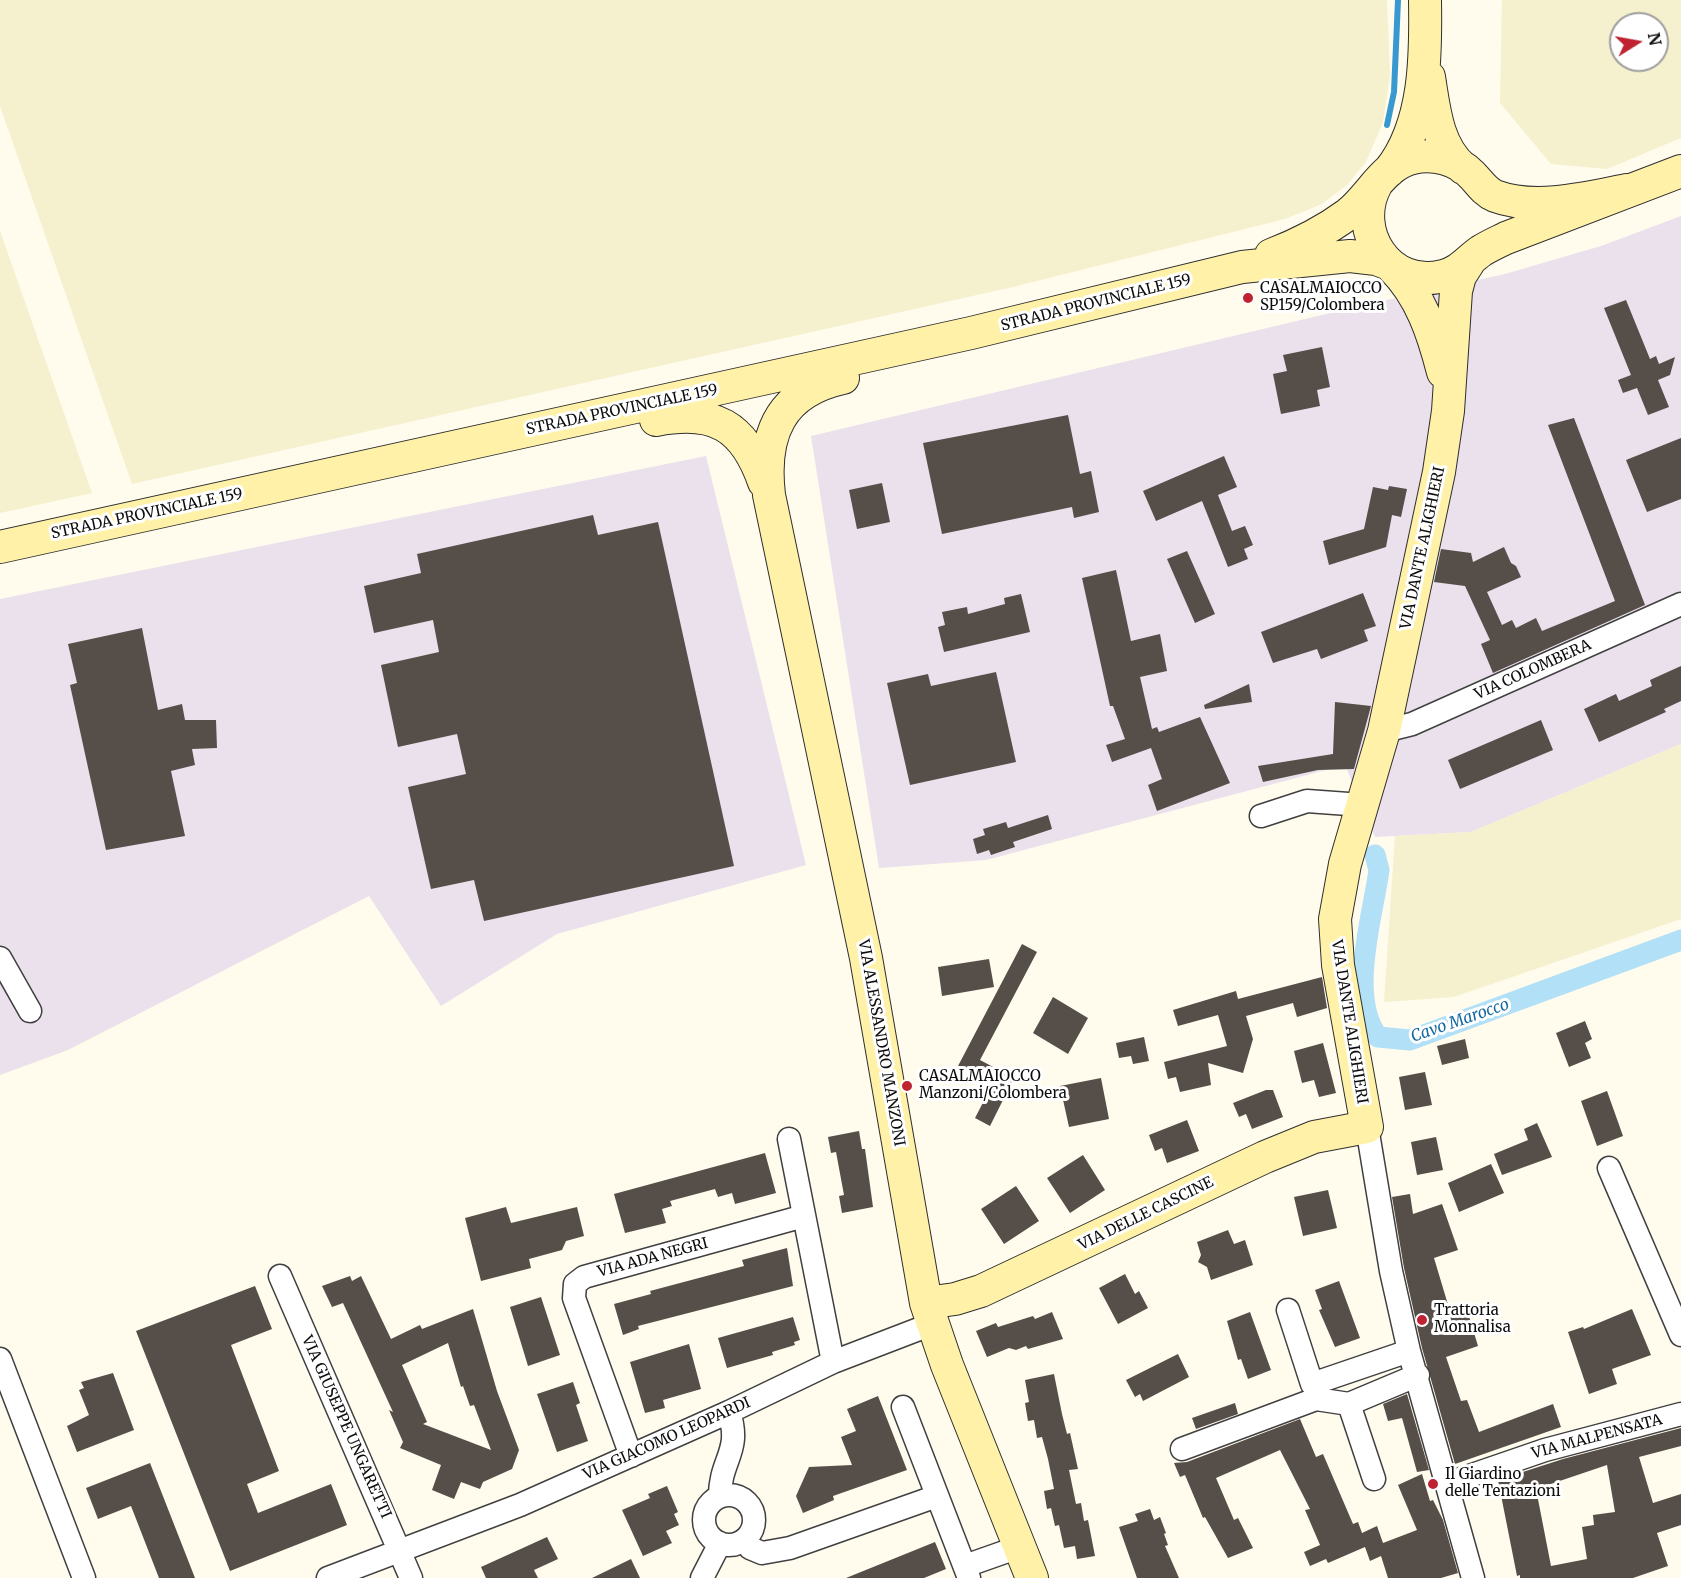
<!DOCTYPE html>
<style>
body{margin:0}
#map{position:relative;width:1681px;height:1578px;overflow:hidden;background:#fffbed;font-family:Merriweather,serif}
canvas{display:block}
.north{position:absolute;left:1609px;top:12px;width:60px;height:60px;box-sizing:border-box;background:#fff;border:2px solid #9e9e9e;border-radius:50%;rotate:79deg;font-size:16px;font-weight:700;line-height:24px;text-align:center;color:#0d0d0d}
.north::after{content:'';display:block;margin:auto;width:21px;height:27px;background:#bf2331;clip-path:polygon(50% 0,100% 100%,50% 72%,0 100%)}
</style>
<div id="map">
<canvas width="1681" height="1578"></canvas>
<div class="north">N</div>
</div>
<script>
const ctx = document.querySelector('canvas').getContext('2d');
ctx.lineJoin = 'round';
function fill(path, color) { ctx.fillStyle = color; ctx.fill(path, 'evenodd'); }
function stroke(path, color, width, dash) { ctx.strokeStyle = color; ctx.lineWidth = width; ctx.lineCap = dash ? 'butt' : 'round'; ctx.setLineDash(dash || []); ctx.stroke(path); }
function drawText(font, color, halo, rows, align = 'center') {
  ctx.font = font + ' Merriweather,serif'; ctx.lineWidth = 6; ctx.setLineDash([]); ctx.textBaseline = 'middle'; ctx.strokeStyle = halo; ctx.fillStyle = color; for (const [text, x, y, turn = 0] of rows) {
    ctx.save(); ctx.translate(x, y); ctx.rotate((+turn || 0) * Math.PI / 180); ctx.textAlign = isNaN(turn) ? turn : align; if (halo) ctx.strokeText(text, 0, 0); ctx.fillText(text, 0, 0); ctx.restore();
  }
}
const industrial = new Path2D(`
 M1681,216V744L1471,832L1375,837L1345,765L986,860L879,868L811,436L1360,306L1505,274L1601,246Z
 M706,456L806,865L557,934L441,1006L369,896L68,1050L0,1075V599Z`);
const farmland = new Path2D(`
 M0,0H1387L1390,75L1383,122L1366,162L1348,184L1322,204L1285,219L1017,286L132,484L0,106Z
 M1502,0H1681V138L1607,169L1551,164L1500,103ZM1621,24H1657V60H1621Z
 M0,231L92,493L0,513Z
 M1681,744V919L1454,997L1384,1002L1395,836L1471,832Z`);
const stream = new Path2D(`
 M1387,125L1394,92L1398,0`);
const canal = new Path2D(`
 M1375,855L1379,870C1373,916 1347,997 1378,1037L1410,1040L1681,940`);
const building = new Path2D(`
 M1626,300L1650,359L1656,356L1659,364L1675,357L1670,375L1658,380L1669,407L1648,415L1637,388L1623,393L1618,380L1631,375L1604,308Z
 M1322,347L1330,387L1317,390L1320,406L1281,414L1273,374L1287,371L1283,355Z
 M1068,415L1080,474L1091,471L1099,512L1074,518L1072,507L942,534L923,443Z
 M1574,418L1645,605L1493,673L1481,644L1490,640L1465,586L1434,582L1441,549L1471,553L1473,562L1504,547L1511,563L1516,566L1521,577L1487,592L1502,625L1512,620L1516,628L1536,618L1542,631L1615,601L1548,425Z
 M1681,438V499L1647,512L1626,460Z
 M1224,456L1237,487L1218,495L1232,531L1245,526L1253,545L1244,549L1248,559L1228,567L1202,501L1156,521L1143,491Z
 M882,483L890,522L857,529L849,490Z
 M1389,486L1407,489L1401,517L1392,515L1386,547L1329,565L1323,541L1364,529L1373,487L1388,490Z
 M593,515L598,535L658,522L734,866L484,921L474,880L431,889L408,787L466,774L457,734L398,747L381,665L439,652L433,620L374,633L364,586L421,573L417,554Z
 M1187,551L1215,614L1195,623L1167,559Z
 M1116,570L1131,641L1160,634L1167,671L1140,677L1152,729L1157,727L1159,732L1200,717L1230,783L1157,811L1148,785L1162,779L1151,748L1112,762L1106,745L1125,739L1113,706H1110L1082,578Z
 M1363,593L1376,626L1364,630L1368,641L1321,659L1317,649L1273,663L1261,632Z
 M1021,594L1030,632L944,652L938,627L945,625L942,612L967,607L968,614L1005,604L1004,598Z
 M142,628L158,710L182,704L185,720H216L217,748L192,749L195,765L171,771L185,836L106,850L70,685L77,683L68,644Z
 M1681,666V701L1664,709L1666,712L1599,742L1584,709L1616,694L1619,701L1652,686L1650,680Z
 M996,672L1016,762L910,785L887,683L928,674L931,686Z
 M1249,684L1252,702L1205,709L1204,705Z
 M1335,702L1371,706L1354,769L1318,770L1263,782L1258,766L1333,754Z
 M1541,720L1553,750L1460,789L1448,760Z
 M1048,815L1052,829L1013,842L1015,847L991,855L989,850L977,854L973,839L985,835L983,829L1006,822L1008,828Z
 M1022,944L1037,952L980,1060L1014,1078L990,1126L975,1118L992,1085L958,1066Z
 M989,959L994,987L942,996L938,967Z
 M1322,977L1327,1008L1297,1017L1293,1003L1246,1016L1253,1039L1243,1073L1208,1063L1211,1085L1180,1092L1176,1077L1168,1079L1164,1062L1227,1046L1218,1015L1178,1026L1173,1010L1236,991L1238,999Z
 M1053,997L1088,1018L1068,1054L1033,1033Z
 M1585,1021L1592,1039L1585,1043L1591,1058L1569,1067L1556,1033Z
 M1144,1037L1149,1061L1133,1064L1131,1056L1119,1058L1116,1043Z
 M1465,1039L1469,1058L1442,1065L1437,1046Z
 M1323,1043L1336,1093L1319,1097L1314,1080L1302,1083L1294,1051Z
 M1425,1072L1432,1105L1405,1110L1399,1077Z
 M1101,1078L1109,1119L1069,1127L1060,1086Z
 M1266,1090H1273L1283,1117L1252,1129L1246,1114L1239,1117L1233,1103Z
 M1607,1091L1623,1136L1597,1146L1581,1101Z
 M1187,1120L1199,1151L1167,1163L1162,1148L1155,1151L1149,1135Z
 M1537,1123L1552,1157L1502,1175L1494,1154L1528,1140L1524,1129Z
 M859,1131L862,1149H865L873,1207L842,1213L839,1196L844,1195L836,1152L831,1153L828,1137Z
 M1436,1137L1443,1170L1417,1175L1411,1142Z
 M765,1153L776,1193L735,1204L732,1193L718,1197L715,1189L670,1201L672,1206L662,1209L666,1223L625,1233L614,1194Z
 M1083,1155L1105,1190L1070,1213L1047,1178Z
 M1491,1164L1504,1193L1459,1212L1448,1183Z
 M1016,1186L1039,1221L1004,1244L981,1209Z
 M1328,1190L1337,1228L1303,1236L1294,1197Z
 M1410,1194L1413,1214L1442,1204L1458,1250L1434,1258L1452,1318L1468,1313L1478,1346L1446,1357L1461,1401L1467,1400L1479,1432L1553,1404L1561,1427L1455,1464L1422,1348L1404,1268L1392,1197Z
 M506,1207L511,1223L577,1207L584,1236L566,1241L562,1250L529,1259L531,1268L481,1281L465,1218Z
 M1228,1230L1234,1244L1245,1240L1253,1265L1211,1280L1207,1267L1198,1262L1201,1255L1197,1242Z
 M787,1248L793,1286L638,1326L639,1329L623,1335L614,1304L651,1294L650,1291L744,1266L742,1260Z
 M1125,1274L1135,1294L1139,1291L1148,1308L1118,1324L1099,1288Z
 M350,1276L352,1281L361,1276L391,1339L420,1325L422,1329L473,1309L497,1391L519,1450L512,1469L483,1482L480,1489L461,1482L454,1499L432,1490L441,1465L400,1448L403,1442L389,1410L393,1412L343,1303L332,1307L322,1286ZM448,1343L461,1387L463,1386L470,1406L474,1405L491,1450L423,1424L427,1422L402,1365Z
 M1339,1281L1360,1338L1335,1347L1319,1310L1322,1309L1315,1290Z
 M255,1286L272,1329L231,1345L279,1471L247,1484L258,1513L331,1484L347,1525L230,1571L136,1331Z
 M541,1297L560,1355L528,1366L510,1307Z
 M1632,1309L1651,1355L1612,1369L1617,1384L1589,1394L1568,1332L1583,1327L1584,1329Z
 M1052,1312L1063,1339L1028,1349L1026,1346L1016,1350L1009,1348L987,1357L976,1331L996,1323L998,1327L1033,1316L1035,1319Z
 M1250,1312L1271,1370L1248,1379L1241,1359L1238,1360L1227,1321Z
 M793,1317L800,1340L794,1342L795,1345L772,1352L773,1355L727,1368L718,1338Z
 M689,1344L701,1389L663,1400L665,1408L645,1413L630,1362Z
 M1178,1354L1189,1377L1143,1401L1140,1394L1135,1397L1126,1380Z
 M113,1373L134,1430L77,1452L67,1426L89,1415L79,1390L84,1388L81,1382Z
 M1054,1374L1062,1414L1067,1434L1070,1433L1078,1469L1069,1470L1076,1504L1081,1503L1084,1521L1088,1520L1095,1556L1077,1559L1075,1546L1064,1548L1059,1525L1055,1526L1051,1508L1047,1509L1044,1491L1054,1489L1048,1459L1042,1437L1037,1438L1034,1420L1028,1421L1025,1403L1029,1402L1025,1380Z
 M573,1382L580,1403L576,1405L588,1441L557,1452L537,1394Z
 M1407,1394L1429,1470L1417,1472L1402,1418L1388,1421L1383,1404Z
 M878,1396L907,1470L833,1496L834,1500L803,1513L796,1496L809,1467L852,1465L841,1437L856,1431L847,1409Z
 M1235,1403L1238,1414L1196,1429L1192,1418Z
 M1300,1419L1316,1457L1323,1454L1353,1524L1358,1522L1362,1533L1377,1526L1383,1543L1417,1530L1398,1485L1422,1474L1430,1501L1433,1500L1443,1520L1458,1573L1441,1578H1388L1381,1556L1370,1561L1365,1547L1328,1563L1326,1559L1310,1566L1304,1552L1320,1545L1305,1510L1310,1509L1280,1450L1216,1478L1234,1520L1238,1518L1253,1548L1228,1558L1205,1517L1203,1518L1185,1475L1180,1477L1174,1463L1187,1462Z
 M1681,1428V1446L1639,1457L1653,1503L1681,1494V1525L1657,1533L1668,1566L1633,1578H1520V1575L1517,1576L1498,1480L1563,1459ZM1607,1465L1615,1512L1593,1515L1594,1525L1582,1527L1587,1559L1551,1566L1536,1489Z
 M150,1463L195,1578H159L131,1506L98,1519L86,1488Z
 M667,1486L678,1512L674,1514L679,1525L666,1531L672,1543L643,1556L622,1510L650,1498L648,1494Z
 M1150,1509L1154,1520L1160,1517L1166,1533L1164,1534L1168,1545L1165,1546L1179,1578H1137L1119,1527L1138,1521L1135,1514Z
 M547,1537L558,1559L534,1570L538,1578H486L481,1567Z
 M935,1542L946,1569L924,1578H846Z
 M631,1559L640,1578H592Z`);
const street = new Path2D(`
 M1384,731L1412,724L1681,604
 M1261,816L1307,801L1362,805
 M0,958L30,1011
 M1367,1127L1391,1271L1409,1351L1473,1578
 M789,1139L833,1362
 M1609,1168L1681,1335
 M280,1276L411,1578
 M1288,1310L1312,1384L1409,1351
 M0,1359L84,1578
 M903,1407L969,1578
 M1182,1449L1316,1399L1349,1404
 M631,1456L574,1298L575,1284L584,1277L804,1216
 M1374,1479L1349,1404L1418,1375
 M1446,1484L1545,1450L1681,1414
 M704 1520a25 25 0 1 1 50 0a25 25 0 1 1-50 0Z
 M720,1496C720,1459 742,1452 729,1412
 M746,1539L750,1548L762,1553L790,1548L937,1496
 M965,1566L1019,1547
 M328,1578L520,1505L729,1412L833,1362L932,1324
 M702,1578L720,1543`);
const secondary = new Path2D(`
 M1429,77C1434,108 1437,146 1463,168
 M1389,171C1426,125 1426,56 1425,0
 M1376,185C1351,231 1389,290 1443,276C1460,272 1468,260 1481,251C1489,246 1498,242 1506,238L1681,171
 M1271,255C1297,245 1325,231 1348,214C1371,196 1383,165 1413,158C1433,153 1457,159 1472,175C1479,182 1485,192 1495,196C1535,211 1587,198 1627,190
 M1392,267C1421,296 1433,333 1443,372
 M843,378C780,392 762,434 769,495L866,958L926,1303L947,1365L1032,1578
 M656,420C714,409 744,425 764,482
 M0,547L971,333L1242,267L1350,256L1376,259L1389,264
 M926,1303L955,1299L981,1291L1265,1157L1314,1137L1367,1127L1338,965L1335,919L1345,864L1384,731L1439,472L1448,411L1456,291L1460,276L1469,262`);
const markers = [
 [1248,298,6,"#bf2331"],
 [907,1086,6,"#bf2331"],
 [1422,1320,6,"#bf2331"],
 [1433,1484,6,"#bf2331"]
];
const poiNames = [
 ["CASALMAIOCCO",1260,289],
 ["SP159/Colombera",1260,306],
 ["CASALMAIOCCO",919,1077],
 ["Manzoni/Colombera",919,1094],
 ["Trattoria",1434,1311],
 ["Monnalisa",1434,1328],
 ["Il Giardino",1445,1475],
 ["delle Tentazioni",1445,1492]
];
const streetNames = [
 ["STRADA PROVINCIALE 159",1096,303,-14],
 ["STRADA PROVINCIALE 159",622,410,-12],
 ["STRADA PROVINCIALE 159",147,514,-12],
 ["VIA DANTE ALIGHIERI",1423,548,-78],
 ["VIA COLOMBERA",1533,670,-24],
 ["VIA DANTE ALIGHIERI",1349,1022,81],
 ["VIA ALESSANDRO MANZONI",881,1043,80],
 ["VIA DELLE CASCINE",1146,1214,-26],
 ["VIA ADA NEGRI",653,1258,-15],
 ["VIA GIUSEPPE UNGARETTI",346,1427,66],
 ["VIA MALPENSATA",1597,1437,-15],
 ["VIA GIACOMO LEOPARDI",667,1439,-24]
];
const waterNames = [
 ["Cavo Marocco",1460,1021,-19]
];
fill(industrial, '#eae1ec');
fill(farmland, '#f5f0cd');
stroke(stream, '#3799cf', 6);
stroke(canal, '#b1e0f7', 21);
fill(building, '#564e49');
stroke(street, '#404040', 25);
stroke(secondary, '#2f2f2f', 34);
stroke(street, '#fff', 22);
stroke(secondary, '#fff2a8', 32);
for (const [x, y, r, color] of markers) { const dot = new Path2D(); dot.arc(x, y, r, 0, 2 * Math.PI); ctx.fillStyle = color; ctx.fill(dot); stroke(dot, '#fff', 2); }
drawText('15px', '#0d0d0d', '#fff', poiNames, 'left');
drawText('15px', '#0d0d0d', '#fff', streetNames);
drawText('italic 16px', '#1469a1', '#fff', waterNames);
</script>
